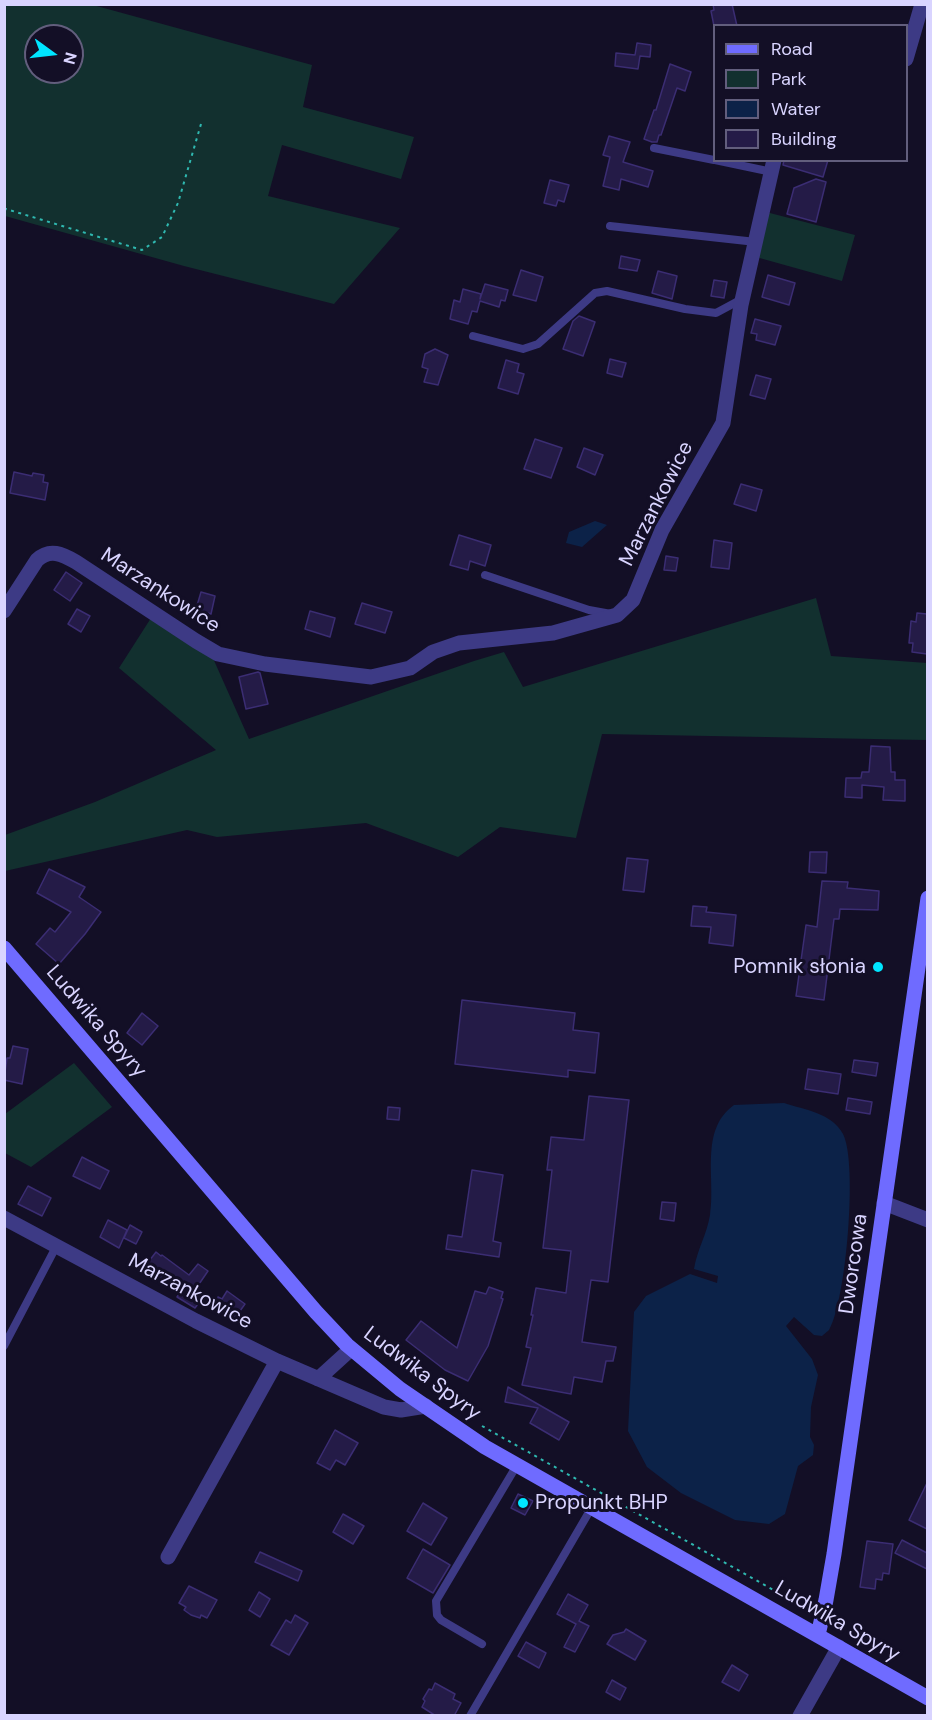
<!DOCTYPE html>
<meta charset="utf-8">
<style>
body{margin:0}
#map{position:relative;width:932px;height:1720px;overflow:hidden;background:#130f26;font-family:"DM Sans",sans-serif}
canvas{display:block}
.frame{position:absolute;inset:0;border:6px solid #d9d4ff;pointer-events:none}
.legend{position:absolute;left:713px;top:24px;width:195px;height:138px;box-sizing:border-box;background:#130f26;border:2px solid #625e7d;margin:0;padding:8px 10px;list-style:none;font-size:18px;color:#d9d4ff}
.legend li{display:flex;align-items:center;gap:12px;height:30px}
.legend b{width:30px;border:2px solid #625e7d}
.north{position:absolute;left:24px;top:24px;width:60px;height:60px;box-sizing:border-box;background:#130f26;border:2px solid #625e7d;border-radius:50%;rotate:105deg;font-size:16px;font-weight:700;line-height:24px;text-align:center;color:#d9d4ff}
.north::after{content:'';display:block;margin:auto;width:21px;height:27px;background:#00e5ff;clip-path:polygon(50% 0,100% 100%,50% 72%,0 100%)}
</style>
<div id="map">
<canvas width="932" height="1720"></canvas>
<div class="frame"></div>
<ul class="legend">
<li><b style="height:8px;background:#6f6bff"></b>Road</li>
<li><b style="height:16px;background:#12302f"></b>Park</li>
<li><b style="height:16px;background:#0c2248"></b>Water</li>
<li><b style="height:16px;background:#241b47"></b>Building</li>
</ul>
<div class="north">N</div>
</div>
<script>
const ctx = document.querySelector('canvas').getContext('2d');
ctx.lineJoin = 'round';
function fill(path, color) { ctx.fillStyle = color; ctx.fill(path, 'evenodd'); }
function stroke(path, color, width, dash) { ctx.strokeStyle = color; ctx.lineWidth = width; ctx.lineCap = dash ? 'butt' : 'round'; ctx.setLineDash(dash || []); ctx.stroke(path); }
function drawText(font, color, halo, rows, align = 'center') {
  ctx.font = font + ' "DM Sans",sans-serif'; ctx.lineWidth = 6; ctx.setLineDash([]); ctx.textBaseline = 'middle'; ctx.strokeStyle = halo; ctx.fillStyle = color; for (const [text, x, y, turn = 0] of rows) {
    ctx.save(); ctx.translate(x, y); ctx.rotate((+turn || 0) * Math.PI / 180); ctx.textAlign = isNaN(turn) ? turn : align; if (halo) ctx.strokeText(text, 0, 0); ctx.fillText(text, 0, 0); ctx.restore();
  }
}
const green = new Path2D(`
 M5,4L93,5L312,65L303,107L414,137L401,179L282,145L268,196L400,228L334,304L184,266L5,216ZM36,36H72V72H36Z
 M766,212L855,235L842,281L756,257Z
 M816,598L831,656L927,663V740L602,734L576,838L500,827L458,857L366,823L217,837L187,830L5,871V835L95,802L216,750L119,668L151,618L212,656L249,739L474,661L504,652L523,687Z
 M74,1063L112,1107L31,1167L5,1153V1114Z`);
const water = new Path2D(`
 M595,521L607,525L582,547L566,543L569,532Z
 M784,1103C805,1110 832,1113 843,1134C858,1163 846,1302 829,1330C828,1331 823,1335 822,1336L814,1335L794,1317L786,1326L812,1359L818,1375L811,1407L810,1437L814,1445L813,1455L798,1466L785,1514L769,1524L735,1520L681,1493L647,1467L628,1431L634,1312L646,1296L690,1274L717,1283L718,1276L694,1269C697,1250 707,1234 710,1215C716,1179 699,1130 734,1105Z`);
const building = new Path2D(`
 M713,4H732L737,26H714L711,11L714,10Z
 M637,43L651,45L650,57L640,56L638,69L615,66L616,53L635,55Z
 M670,64L691,72L685,91L677,88L661,135H659L657,142H652L644,139L654,110H656Z
 M609,136L630,142L623,162L653,171L648,187L621,179L619,190L603,186L610,157L603,155Z
 M784,160H828L823,177L783,165Z
 M816,179L826,182L816,222L787,214L794,188Z
 M550,180L569,185L564,202L558,200L556,206L544,203Z
 M621,256L640,260L637,271L619,268Z
 M521,270L543,277L536,301L513,295Z
 M658,271L677,276L672,299L652,293Z
 M768,275L795,283L789,305L762,297Z
 M714,280L727,282L724,298L711,296Z
 M485,284L508,290L505,301L501,300L499,307L480,301L477,312L472,311L468,324L450,319L454,300L460,302L463,289L481,294L480,299Z
 M579,316L595,322L583,356L563,349L573,321Z
 M755,319L781,326L775,345L756,340L757,334L751,333Z
 M435,349L448,355L438,385L424,382L428,369L422,367L425,354Z
 M610,359L626,363L622,377L607,373Z
 M506,360L519,364L517,372L524,374L518,394L498,388Z
 M756,375L771,379L765,399L750,395Z
 M535,439L562,448L551,478L524,469Z
 M584,448L603,455L595,475L577,467Z
 M14,472L32,476L33,473L44,475L43,482L48,483L45,500L10,493Z
 M741,484L762,490L756,511L734,504Z
 M459,535L491,545L485,566L470,561L468,570L450,565Z
 M714,540L732,543L729,569L711,567Z
 M666,556L678,558L676,571L664,570Z
 M66,572L82,583L70,601L54,590Z
 M201,592L215,596L211,614L196,609Z
 M362,603L392,612L385,633L355,624Z
 M77,609L90,616L81,632L68,624Z
 M310,611L335,618L330,637L305,629Z
 M917,613L927,614V654L912,652L913,643H909L911,621L916,622Z
 M258,672L260,673L268,704L246,709L239,677Z
 M871,746L890,747L891,772H895V780H905V801L883,800L884,787L862,785V798L845,797L846,778H861L862,772H869Z
 M810,852H827L826,873L809,872Z
 M627,858L648,860L644,892L623,890Z
 M49,869L85,887L79,897L101,912L85,934L59,964L36,944L50,928L55,932L71,912L37,893Z
 M822,881L848,882L847,888L879,891L878,910L840,909L839,919H834L824,1000L796,996L806,925L817,927Z
 M693,906L707,907L706,912L736,915L733,946L709,943L711,927L691,926Z
 M462,1000L575,1013L573,1030L599,1033L595,1073L568,1070V1077L455,1064Z
 M142,1013L158,1026L142,1045L127,1033Z
 M13,1046L28,1049L22,1084L4,1080L7,1058H10Z
 M854,1060L878,1063L876,1076L852,1072Z
 M808,1069L841,1074L838,1094L805,1089Z
 M589,1096L629,1100L608,1282L591,1280L582,1342L616,1347L613,1361H606L602,1382L574,1377L571,1394L522,1385L531,1348L526,1347L533,1315H531L536,1288L566,1293L571,1251L543,1248L552,1170H547L551,1137L584,1140Z
 M848,1098L872,1102L870,1114L846,1110Z
 M388,1107L400,1108L399,1120L387,1119Z
 M82,1157L109,1171L100,1189L73,1176Z
 M472,1170L503,1175L493,1241L501,1243L499,1257L446,1249L448,1235L462,1237Z
 M28,1186L51,1198L42,1216L18,1204Z
 M662,1202L676,1203L674,1221L660,1219Z
 M108,1220L127,1230L119,1248L100,1237Z
 M130,1225L142,1232L136,1244L124,1238Z
 M156,1252L161,1256L162,1255L189,1275L198,1264L208,1271L195,1290L204,1296L195,1308L177,1297L179,1294L149,1272L152,1269L146,1265Z
 M489,1287L503,1292L501,1298L503,1299L488,1346L468,1381L445,1370L406,1340L421,1321L457,1348L475,1291L486,1294Z
 M227,1291L245,1304L232,1322L210,1307L218,1297L222,1299Z
 M508,1387L569,1422L559,1440L530,1423L538,1408L505,1402Z
 M335,1430L358,1443L345,1465L336,1460L330,1470L317,1463Z
 M927,1483V1529L909,1520Z
 M518,1494L533,1501L525,1515L511,1508Z
 M423,1503L447,1518L431,1545L407,1531Z
 M343,1514L364,1526L353,1544L333,1532Z
 M902,1540L927,1553V1569L895,1553Z
 M867,1541L893,1544L889,1574L883,1573L882,1580L876,1579L875,1589L860,1587Z
 M423,1549L450,1565L433,1593L407,1578Z
 M260,1552L302,1571L298,1581L255,1562Z
 M189,1586L217,1600L207,1618L201,1615L200,1618L191,1615L184,1610L186,1607L179,1603Z
 M259,1592L270,1599L260,1617L249,1610Z
 M568,1594L588,1605L579,1621L589,1626L575,1652L564,1647L576,1624L557,1614Z
 M295,1615L308,1623L289,1655L271,1645L286,1620L291,1623Z
 M626,1629L646,1641L635,1660L607,1644L613,1635L624,1632Z
 M526,1642L546,1653L539,1668L518,1656Z
 M732,1665L748,1675L739,1691L722,1682Z
 M612,1680L626,1688L620,1700L606,1692Z
 M435,1683L455,1694L453,1699L461,1703L454,1716H436L422,1707L425,1701L423,1699L429,1689L432,1690Z`);
const path = new Path2D(`
 M4,210L6,209L142,250L162,237L178,203L201,124
 M482,1426L809,1610`);
const lane = new Path2D(`
 M654,148L714,160
 M715,160L772,172
 M610,226L756,242
 M473,336L523,349L538,344L595,293L607,291L685,309L716,313L742,299
 M485,575L589,610L611,614
 M4,1346L57,1245
 M482,1644L441,1620L437,1615L436,1601L517,1465
 M470,1716L592,1507`);
const street = new Path2D(`
 M906,59L922,4
 M4,611L37,560C50,548 62,554 76,562L196,641L218,654L265,664L371,677L410,668L433,652L459,643L553,633L617,615L633,600L662,530L723,423L741,305L774,160
 M884,1203L928,1220
 M4,1218L196,1321L277,1361L384,1407L401,1410L426,1406
 M318,1379L351,1349
 M168,1557L277,1361
 M800,1716L839,1647`);
const secondary = new Path2D(`
 M4,948L316,1312L347,1345L400,1389L485,1447L928,1698
 M818,1635L826,1600L834,1554L928,898`);
const markers = [
 [878,967,6,"#00e5ff"],
 [523,1503,6,"#00e5ff"]
];
const streetNames = [
 ["Marzankowice",657,504,-63],
 ["Marzankowice",160,591,33],
 ["Ludwika Spyry",96,1022,49],
 ["Dworcowa",854,1264,-82],
 ["Marzankowice",190,1292,28],
 ["Ludwika Spyry",422,1374,37],
 ["Ludwika Spyry",837,1622,30]
];
const poiNames = [
 ["Pomnik słonia",866,967],
 ["Propunkt BHP",535,1503,"left"]
];
fill(green, '#12302f');
fill(water, '#0c2248');
fill(building, '#241b47');
stroke(building, '#3b2d73', 1.5);
stroke(path, '#2fb8b0', 2, [3, 4.5]);
stroke(lane, '#3d3a85', 8);
stroke(street, '#3d3a85', 15);
stroke(secondary, '#6f6bff', 15);
for (const [x, y, r, color] of markers) { const dot = new Path2D(); dot.arc(x, y, r, 0, 2 * Math.PI); ctx.fillStyle = color; ctx.fill(dot); stroke(dot, '#130f26', 2); }
drawText('21px', '#d9d4ff', '#130f26', streetNames);
drawText('21px', '#d9d4ff', '#130f26', poiNames, 'right');
</script>
